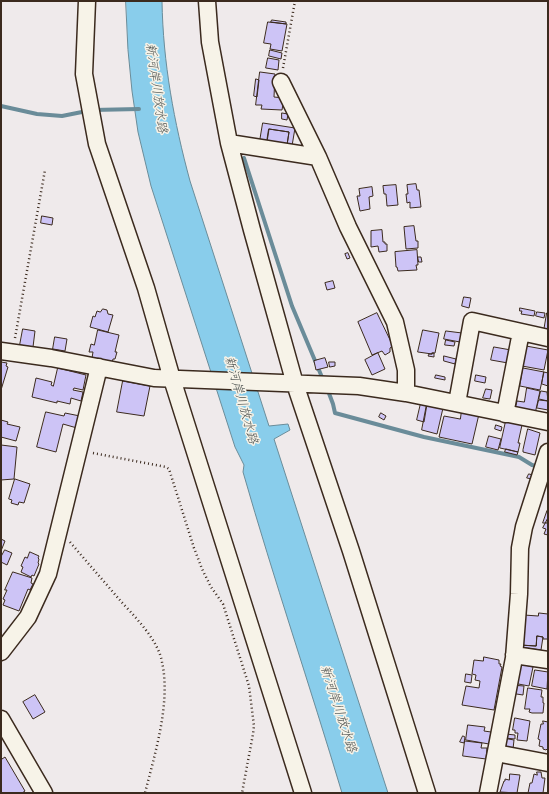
<!DOCTYPE html>
<meta charset="utf-8">
<style>
body{margin:0}
#map{position:relative;width:549px;height:794px;overflow:hidden;background:#efeaeb;font-family:"Patrick Hand",sans-serif}
canvas{display:block}
.frame{position:absolute;inset:0;border:2px solid #3b2a1e;pointer-events:none}
</style>
<div id="map">
<canvas width="549" height="794"></canvas>
<div class="frame"></div>
</div>
<script>
const ctx = document.querySelector('canvas').getContext('2d');
ctx.lineJoin = 'round';
function fill(path, color) { ctx.fillStyle = color; ctx.fill(path, 'evenodd'); }
function stroke(path, color, width, dash) { ctx.strokeStyle = color; ctx.lineWidth = width; ctx.lineCap = dash ? 'butt' : 'round'; ctx.setLineDash(dash || []); ctx.stroke(path); }
function drawText(font, color, halo, rows, align = 'center') {
  ctx.font = font + ' "Patrick Hand","Klee One",sans-serif'; ctx.lineWidth = 3; ctx.setLineDash([]); ctx.textBaseline = 'middle'; ctx.strokeStyle = halo; ctx.fillStyle = color; for (const [text, x, y, turn = 0] of rows) {
    ctx.save(); ctx.translate(x, y); ctx.rotate((+turn || 0) * Math.PI / 180); ctx.textAlign = isNaN(turn) ? turn : align; if (halo) ctx.strokeText(text, 0, 0); ctx.fillText(text, 0, 0); ctx.restore();
  }
}
const water = new Path2D(`
 M126,1H162C163,63 174,122 190,181L269,426L288,424L290,430L274,439L388,793H342C310,686 274,580 243,472L244,465L235,447L151,186L138,132L132,91L128,50Z`);
const stream = new Path2D(`
 M1,106L37,114L62,116L87,111
 M93,110L139,109
 M244,158L292,306L324,382
 M327,388L333,404L335,413L424,437L519,457L532,465L540,467`);
const building = new Path2D(`
 M272,20L286,22V24L271,22Z
 M268,22L287,24L282,51L270,49L271,44L264,43Z
 M270,50L282,53L281,59L269,56Z
 M268,58L279,60L278,70L266,68Z
 M260,72L275,74L274,97L284,98L282,110L261,109L262,105H256Z
 M256,79L259,80L257,97L254,96Z
 M282,113L288,114L287,120L282,119Z
 M263,123L295,128L292,146L287,145L289,132L269,129L267,142L260,141Z
 M269,129L289,132L287,145L267,142Z
 M416,184L417,190H419L421,207L410,208V202L407,203L406,194H408L407,185Z
 M396,185L398,205L387,206L386,194H384L383,186Z
 M372,187L373,196L369,197L370,209L360,211L357,196H360L359,189Z
 M42,216L53,218L52,225L41,223Z
 M414,226L416,241H418V248L406,249L404,227Z
 M382,230L383,242H385V244H387V251L379,252L378,246L371,247V231Z
 M417,250L418,265H416L417,270L398,271L397,267H396L395,252Z
 M348,253L350,258L347,259L345,254Z
 M418,257H421L422,262H419Z
 M333,281L335,288L327,290L325,283Z
 M464,297L471,298L469,308L462,306Z
 M520,308L535,311L534,316L521,314L522,311H520Z
 M103,309L107,310L108,314L113,315L108,332L90,327L93,316L95,317L97,311L100,312Z
 M537,312L545,313L544,318L536,316Z
 M377,313L393,346L390,348V352L385,355L382,351L372,355L358,322Z
 M547,313H548V332L544,331Z
 M23,329L35,331L33,347L20,345Z
 M98,330L119,335L115,352H117L115,359H113L112,363L92,358L93,352H89L91,344L94,345Z
 M423,330L439,333L435,353H432V354L418,352Z
 M446,331L462,333L460,342L444,339Z
 M55,337L67,339L65,351L53,349Z
 M446,340L455,342L454,346L445,345Z
 M526,346L548,350L544,370L522,366Z
 M494,347L511,350L508,363L491,360Z
 M378,353L385,369L372,375L365,360Z
 M432,353H434V357L428,356L429,354H432Z
 M444,356L456,359L455,364L444,361Z
 M325,358L328,367L316,370L314,361Z
 M1,362L7,363L6,366L8,367L1,390Z
 M329,362H335V366L330,367Z
 M58,368L86,375L83,390L74,388L73,390L83,392L81,401L71,398L70,404L57,401V403L32,397L36,378L52,382L51,385L53,386Z
 M523,368L544,372L540,390L520,386Z
 M544,372L548,373V386L542,384Z
 M436,375L445,377V380L435,378Z
 M476,375L486,377L485,383L475,381Z
 M123,381L150,386L144,416L117,412Z
 M527,388L540,391L535,414L515,409L517,401L524,402Z
 M486,389L492,390L490,399L483,398Z
 M541,391L547,392L548,401L539,399Z
 M539,400L548,401V410L537,408Z
 M421,403L427,404L424,422L417,420Z
 M427,404L443,408L437,434L422,430Z
 M462,410L479,414L472,444L439,437L444,416L460,419Z
 M46,412L64,416L65,413L80,416L77,428L63,424L56,452L37,447Z
 M381,413L386,416L384,420L379,417Z
 M1,420L8,422L7,424L20,427L16,441L1,437Z
 M506,421L522,425L518,443H520L518,452L500,448Z
 M496,425L502,427L501,431L495,429Z
 M528,429L540,433L535,455L523,452V450Z
 M489,436L501,439L498,450L486,447Z
 M1,445L17,447L14,479L1,480Z
 M506,449L518,452L517,455L505,452Z
 M529,474L533,475L532,479L527,478Z
 M15,479L30,484L24,503L19,502L18,505L11,503L12,500L9,499Z
 M547,511L548,518L547,523H543Z
 M548,518V535L544,534L546,529L543,528Z
 M1,539L5,541L1,551Z
 M5,550L12,553L7,565L1,562V557Z
 M30,552L39,556L38,558L39,559L38,563L39,564L34,576L32,575L31,577L21,572L23,567L21,566L25,557L27,558Z
 M13,572L32,578L31,583L33,584L30,590L28,589L19,611L3,605L5,600L3,599L7,590H5Z
 M539,613L548,614V639H543V637L537,636L536,646L520,645L524,615L538,616Z
 M537,636L543,637L541,650L520,647V645L536,646Z
 M484,657L499,660V664H501L500,666L502,667L494,710L462,705L466,686L479,688L480,681L475,680L476,675L472,674L474,660L483,661Z
 M521,664L533,667L529,686L513,683Z
 M535,670L548,672L547,689L532,686Z
 M466,674L472,675L471,683L465,682Z
 M511,685L524,686L523,695L510,693Z
 M528,688L542,690L541,697H543V703H544L543,713H532L529,712L530,709H525Z
 M35,695L45,712L33,719L23,702Z
 M515,718L530,721L527,741L517,740L518,733H515V730H513Z
 M543,721L548,722V748L546,750L543,749V747L539,746L540,740L538,739L541,724H543Z
 M468,725L485,727L484,731L491,732L489,744L466,740Z
 M506,734L515,735V739L505,738Z
 M463,736L465,737L464,743L460,742Z
 M503,738L514,740L513,749L502,747Z
 M465,741L482,743L481,748H487L486,759L463,756Z
 M1,757L2,759L5,757L25,791L22,793H1Z
 M537,772H541L542,778H545L543,793H528L530,783H532L534,774L537,775Z
 M510,774L520,775L517,793L500,792L504,781H505V779L509,780Z`);
const path = new Path2D(`
 M283,68L295,1
 M15,338L45,170
 M93,453L166,467L169,469L194,548L202,569L211,587L223,604L249,686L254,726L253,734L242,793
 M70,542C86,561 102,579 118,598C133,615 158,639 162,662C171,703 155,753 145,793`);
const minor = new Path2D(`
 M87,1L84,74L97,144L146,288L172,379L303,793
 M207,1L210,42L229,143L252,230L295,384L351,551L427,793
 M281,82L318,157L348,227L395,322L406,370V393
 M229,143L318,157
 M1,351L51,358L154,378L359,386L406,393L548,422
 M457,403L472,321L548,338
 M505,414L521,332
 M1,652L28,617L48,574L99,367
 M514,655L548,660
 M1,719L44,793
 M496,753L548,763
 M488,793L514,658L519,594L520,548L524,527L548,452`);
const waterNames = [
 ["新河岸川放水路",156,88,82],
 ["新河岸川放水路",241,400,74],
 ["新河岸川放水路",338,709,72]
];
fill(water, '#89cdeb');
stroke(water, '#6a8c99', 1);
stroke(stream, '#6a8c99', 4);
fill(building, '#cdc4f6');
stroke(building, '#3b2a1e', 1);
stroke(minor, '#3b2a1e', 19);
stroke(path, '#3b2a1e', 2.5, [1, 3]);
stroke(minor, '#f7f3e8', 16);
drawText('italic 13px', '#4e5351', '#f7f3e8', waterNames);
</script>
